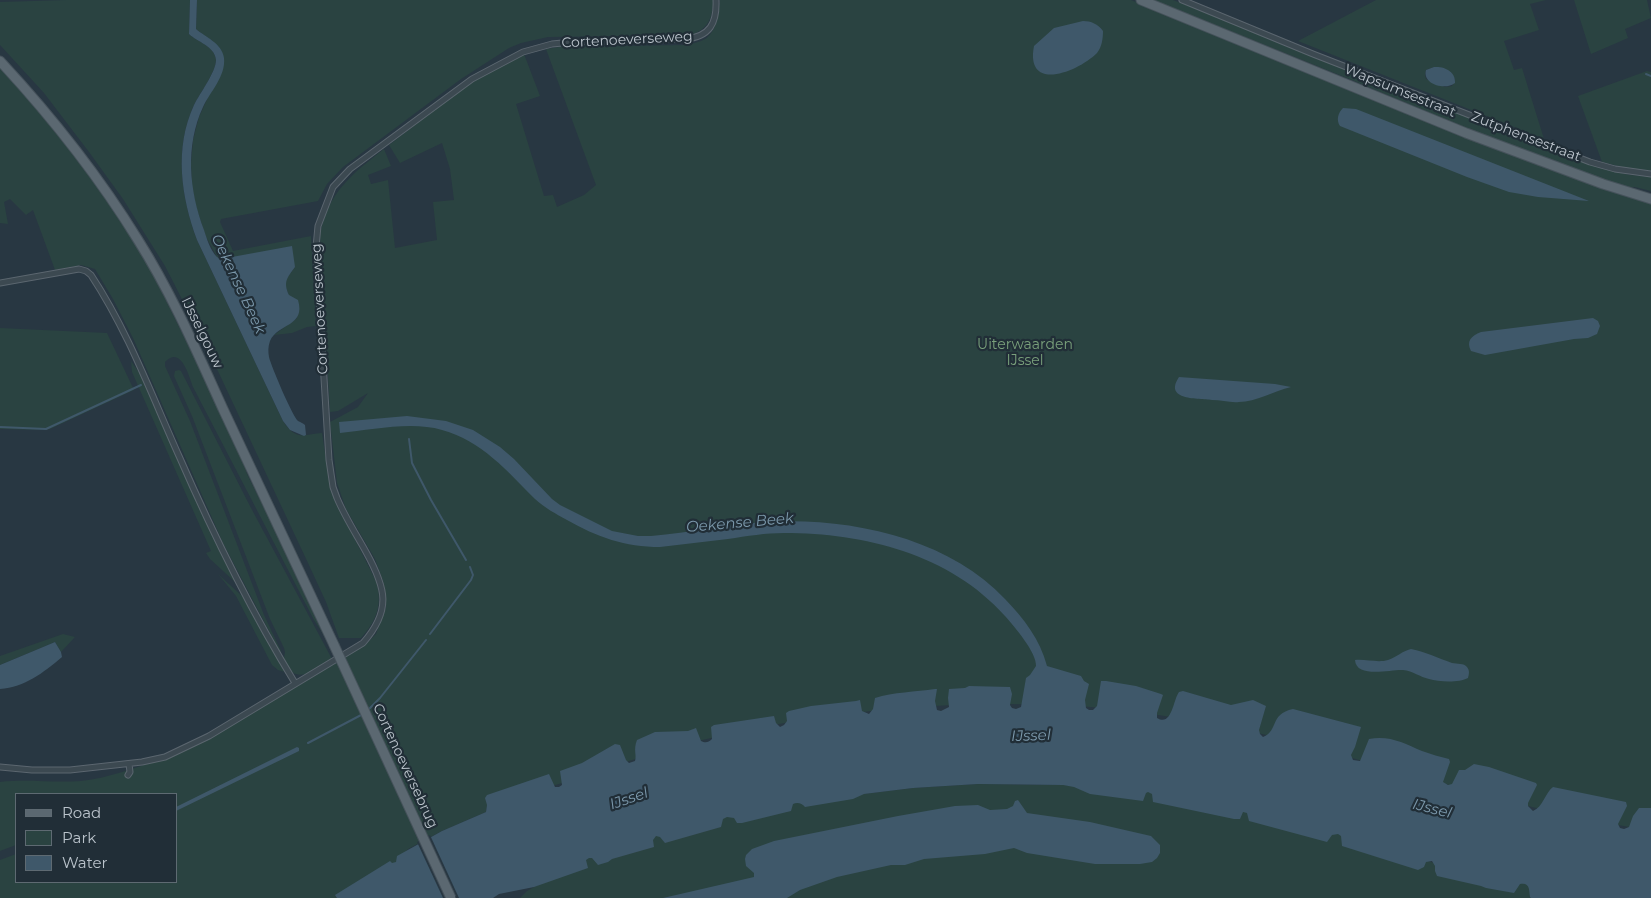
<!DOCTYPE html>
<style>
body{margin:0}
#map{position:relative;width:1651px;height:898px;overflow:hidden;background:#283742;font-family:Montserrat,sans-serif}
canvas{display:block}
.legend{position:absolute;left:15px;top:793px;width:162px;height:90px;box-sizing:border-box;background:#212e37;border:1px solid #5e6a72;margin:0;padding:6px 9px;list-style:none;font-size:15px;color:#bac3cb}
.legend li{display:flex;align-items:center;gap:10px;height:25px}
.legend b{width:25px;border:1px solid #5e6a72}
</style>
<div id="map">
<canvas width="1651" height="898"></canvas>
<ul class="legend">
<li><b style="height:6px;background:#5b6871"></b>Road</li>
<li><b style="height:14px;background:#2a4341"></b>Park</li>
<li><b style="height:14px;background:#3f586a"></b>Water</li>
</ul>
</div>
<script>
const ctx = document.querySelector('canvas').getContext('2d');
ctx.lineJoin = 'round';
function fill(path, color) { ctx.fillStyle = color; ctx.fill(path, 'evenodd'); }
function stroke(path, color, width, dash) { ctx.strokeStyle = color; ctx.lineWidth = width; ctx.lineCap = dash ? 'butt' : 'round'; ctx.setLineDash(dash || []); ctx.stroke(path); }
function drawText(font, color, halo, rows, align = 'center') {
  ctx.font = font + ' Montserrat,sans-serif'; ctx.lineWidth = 4.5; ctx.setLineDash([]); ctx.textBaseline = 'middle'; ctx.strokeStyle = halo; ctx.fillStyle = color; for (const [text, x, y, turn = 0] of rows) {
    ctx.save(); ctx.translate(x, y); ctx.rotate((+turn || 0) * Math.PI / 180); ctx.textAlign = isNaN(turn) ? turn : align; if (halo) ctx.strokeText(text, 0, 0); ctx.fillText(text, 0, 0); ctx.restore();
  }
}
const green = new Path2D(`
 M66,0H190L189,34C197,42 215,46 216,60C216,72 200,93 194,105C174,148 181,197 197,240L283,421C296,442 305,434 322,433L331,492L377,583C382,606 377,620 361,638H339L326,602L308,563L209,352L165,266L123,199L89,152L44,93L0,45V2Z
 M197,0H713C713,18 708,29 691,35L548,37L521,43L509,48L461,79L343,167L327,184L318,201L221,219L220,222L233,251L311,236L316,326L307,327L292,333L274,335L297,318L285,285L286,279L295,267L221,259L217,257L206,237L196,207L192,188L191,164L193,140L199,117L209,95L221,74L219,47L196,29Z
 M720,0H1131L1606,189L1651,203V830C1544,816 1441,781 1337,754C1312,747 1287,739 1262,734C1206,722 1148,712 1091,707C964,698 835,709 711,738C668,747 626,762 585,776C552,786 520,796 487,806L486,812L442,831L408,849L396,863L348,898H0V860L16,854V882H176V794H16V845L0,851V782C27,779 54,783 81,781C110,778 135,767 163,759L334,664L366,644L376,634L386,607L383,581L375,559L346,509L337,483L330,422L358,407L368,393L338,411L330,412L320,236C327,193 352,174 384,149L391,166L368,175L371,184L388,180L395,248L437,240L433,202L454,200L450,169L442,143L400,163L389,145C432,113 475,75 524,54L540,96L516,104L544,196L553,195L557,207L584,195L596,185L546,49L559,47L685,45C690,44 696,43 701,41C716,36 719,14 720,0Z
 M1153,0H1173L1605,169L1630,175L1651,177V191L1635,187L1625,188L1465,128L1352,80Z
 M1376,0H1546L1530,4L1539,30L1504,41L1514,70L1522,68L1544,139L1298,41ZM1434,67L1451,72L1455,80L1452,86L1445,87L1426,79L1425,75L1426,70Z
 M1574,0H1647L1651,18L1625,29L1628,38L1591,54Z
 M0,67L52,126L103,193L152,272L194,357L241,458L248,476L273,526L323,634L314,620L193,387C189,376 181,345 165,362V366L190,421L264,615L281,651L280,652L223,543L133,338L113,299L95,269L81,265L55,270L33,210L26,215L10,199L4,202L8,224L0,223Z
 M1647,71L1651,72V171L1626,168L1602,162L1578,96Z
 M0,328L107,333L134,390L50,429L45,430L0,429Z
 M131,361L140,374L235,582L210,559L206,553L211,551L132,372Z
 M179,370L181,371L251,508L332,659C322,665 304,681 292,672C289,669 286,662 284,658L285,652L284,648L270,619L192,416L174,376L175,371Z
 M218,574L242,596L285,672L278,670L272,665L236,596Z
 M63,634L75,637L61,652L55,642L0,665V656Z
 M978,784L1063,785L1151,792L1246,812L1339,834L1431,862L1591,898H520L527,891L589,856L654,835L726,815L797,802L913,788Z`);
const water = new Path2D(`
 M190,0H197L196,29C205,37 222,43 224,58C226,76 210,92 203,107C185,146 189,190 204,230C207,239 210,250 217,257L221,259L292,246L295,267C287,278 283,282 289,295L298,300C306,327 278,323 270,341C268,346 268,352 269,357C271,366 292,415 298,421C300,422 303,423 305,425L306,435L304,436L290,430L283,421L197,240C181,197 174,148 194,105C200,93 216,72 216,60C215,46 197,42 189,34Z
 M1083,21C1091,21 1098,24 1103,31C1103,38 1102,47 1097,53C1078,72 1025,93 1034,46L1054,28Z
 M1434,67C1445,66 1456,72 1455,83C1445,91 1422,84 1426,70Z
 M1343,108L1356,109L1589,201L1538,197L1509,192L1467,177L1340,126C1336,120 1338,113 1343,108Z
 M1593,318L1598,321L1600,326L1597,334L1588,338L1574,339L1485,355L1471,351C1466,341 1471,336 1481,332Z
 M1179,377L1275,384L1291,387C1274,391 1256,402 1239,402C1231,403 1221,400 1212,400C1199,398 1163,401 1179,377Z
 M407,416L446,421L473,430L500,447L514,459L552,499L560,505L612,531L638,536H651C690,533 728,524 767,522C849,517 948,538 1005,599C1024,619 1040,639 1047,666L1081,676L1084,681L1089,684L1085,700L1086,708L1089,710H1093L1097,706L1101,681H1106L1136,686L1161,694L1163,695L1157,713V718C1172,727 1173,700 1179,692L1183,691L1231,705L1253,700L1266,706L1259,730L1260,734L1263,737C1279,731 1269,714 1293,709L1361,727L1355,747L1351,755L1353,760L1360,761L1369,739C1389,735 1404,743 1422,751C1431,754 1440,757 1449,759L1450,762L1443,782L1448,785L1452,784L1459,770H1465L1474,764L1489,767L1536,783L1537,785L1528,803V806L1533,811C1543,807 1545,793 1553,787L1626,802L1627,806L1618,824L1620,828L1624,829L1629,827L1633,816L1639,808H1651V898H1531L1530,897C1529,890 1530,882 1520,884L1514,893L1486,888L1481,886L1437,876L1435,871V866L1432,861L1426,862L1424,867L1418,870L1342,846L1341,836L1338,834L1332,835L1327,842L1249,821L1247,813L1243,812L1240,819H1234L1153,802L1152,794L1148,792L1146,793L1143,801L1090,794L1074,787L1063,785L978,784L913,788L864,794L853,799L805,807C802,803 797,802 793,804L791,811L742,823H737L734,818L727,817L723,819L721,827L665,843L660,837L656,836L653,840L654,847L612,859L608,862L598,865L592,858H589L586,860L588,868L534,887L499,894L493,898H337L335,895L390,861L392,863L396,862L397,856L442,831L486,812L487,805L485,798L487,795L549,774L555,787H559L562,785L560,771L582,763L615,744L620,745L626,760L629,763L635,761C637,755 633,750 637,740L655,732L688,731L696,728L701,741C705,743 708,743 712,739L711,727L714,725L774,716L776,723L780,727L784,725L787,721L786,713L789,711L811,706L856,701L860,700L862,711L869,714L873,709L875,698C893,692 916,692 935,689H937L935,701L937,710L941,711L949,707L948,698L949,689L965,688L969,686L1010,687L1012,694L1010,705L1012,708L1016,709L1021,707L1026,678L1030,675L1036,666C1037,653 1014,626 1005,616C950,554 864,533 784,533C766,533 747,536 728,539C705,542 683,544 660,547C625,547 597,537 567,520C556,514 545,508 535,499C507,471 482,441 442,430C411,421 372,430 340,433L339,422Z
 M55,642L61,652L62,657C43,673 25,687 0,689V665Z
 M1411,649C1426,652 1438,658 1452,663C1457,664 1464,663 1467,667C1470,671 1469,674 1468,678C1459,683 1439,682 1429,679C1420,677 1413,671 1403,670C1392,669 1356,679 1355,660C1366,659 1378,663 1388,660C1397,657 1402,651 1411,649Z
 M297,747L299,748V751L176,811V807Z
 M1018,800L1027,813L1090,822L1151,836L1160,845V853L1157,858L1152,862L1140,864H1095L1027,853L1014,848L985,854L924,859L905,865H891L837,877L800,890L787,898H663L754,877V873L746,866L745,859L746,855L752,849L774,841L898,816L955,806L978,805L990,810L1007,809L1013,806L1015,801Z`);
const pier = new Path2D(`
 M430,835L459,898H443L417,842Z`);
const stream = new Path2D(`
 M1646,74L1651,76
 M0,427L46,429L141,385
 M409,439L412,463L431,500L466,560
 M430,634L471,580L473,575L470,567
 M367,711L380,698L426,640
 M308,743L363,714`);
const street = new Path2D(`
 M1182,0L1313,54L1590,162L1615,169L1651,174
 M0,283L79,269L86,271L91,275C128,331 152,396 179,456C213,534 251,611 295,683
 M0,767L32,770H70L142,762L165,757L209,736L363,643C392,610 386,588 366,552C356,534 345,517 337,498L333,487L329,460L316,247L318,226L333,187L350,169L472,79L523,52L552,44L573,42L685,39C710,37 717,23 716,0
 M128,775L130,772L129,764`);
const primary = new Path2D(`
 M1141,0L1466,133L1603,184L1651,199
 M0,61C52,117 98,175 138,240C172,294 197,352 223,409C260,488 297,567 334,645`);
const primaryBridge = new Path2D(`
 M334,645L451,898`);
const streetNames = [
 ["Cortenoeverseweg",627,40,-3],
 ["Wapsumsestraat",1400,91,22],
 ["Zutphensestraat",1526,137,21],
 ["Cortenoeverseweg",320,309,-93],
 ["IJsselgouw",202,333,64],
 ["Cortenoeversebrug",405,766,65]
];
const parkNames = [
 ["Uiterwaarden",1025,345],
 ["IJssel",1025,361]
];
const waterNames = [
 ["Oekense Beek",238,284,65],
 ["Oekense Beek",740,523,-5],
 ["IJssel",1031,736,-2],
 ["IJssel",629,799,-19],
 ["IJssel",1432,809,14]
];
fill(green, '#2a4341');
fill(water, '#3f586a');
fill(pier, '#283742');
stroke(stream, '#3f586a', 2);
stroke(street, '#5b666f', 7);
stroke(primary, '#46525b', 11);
stroke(street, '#3c4951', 5);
stroke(primary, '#5b6871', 9);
stroke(primaryBridge, '#46525b', 11, []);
stroke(primaryBridge, '#5b6871', 9);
drawText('14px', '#bac3cb', '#212e37', streetNames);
drawText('14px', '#79a07b', '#212e37', parkNames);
drawText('italic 15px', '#7c99ac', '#212e37', waterNames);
</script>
